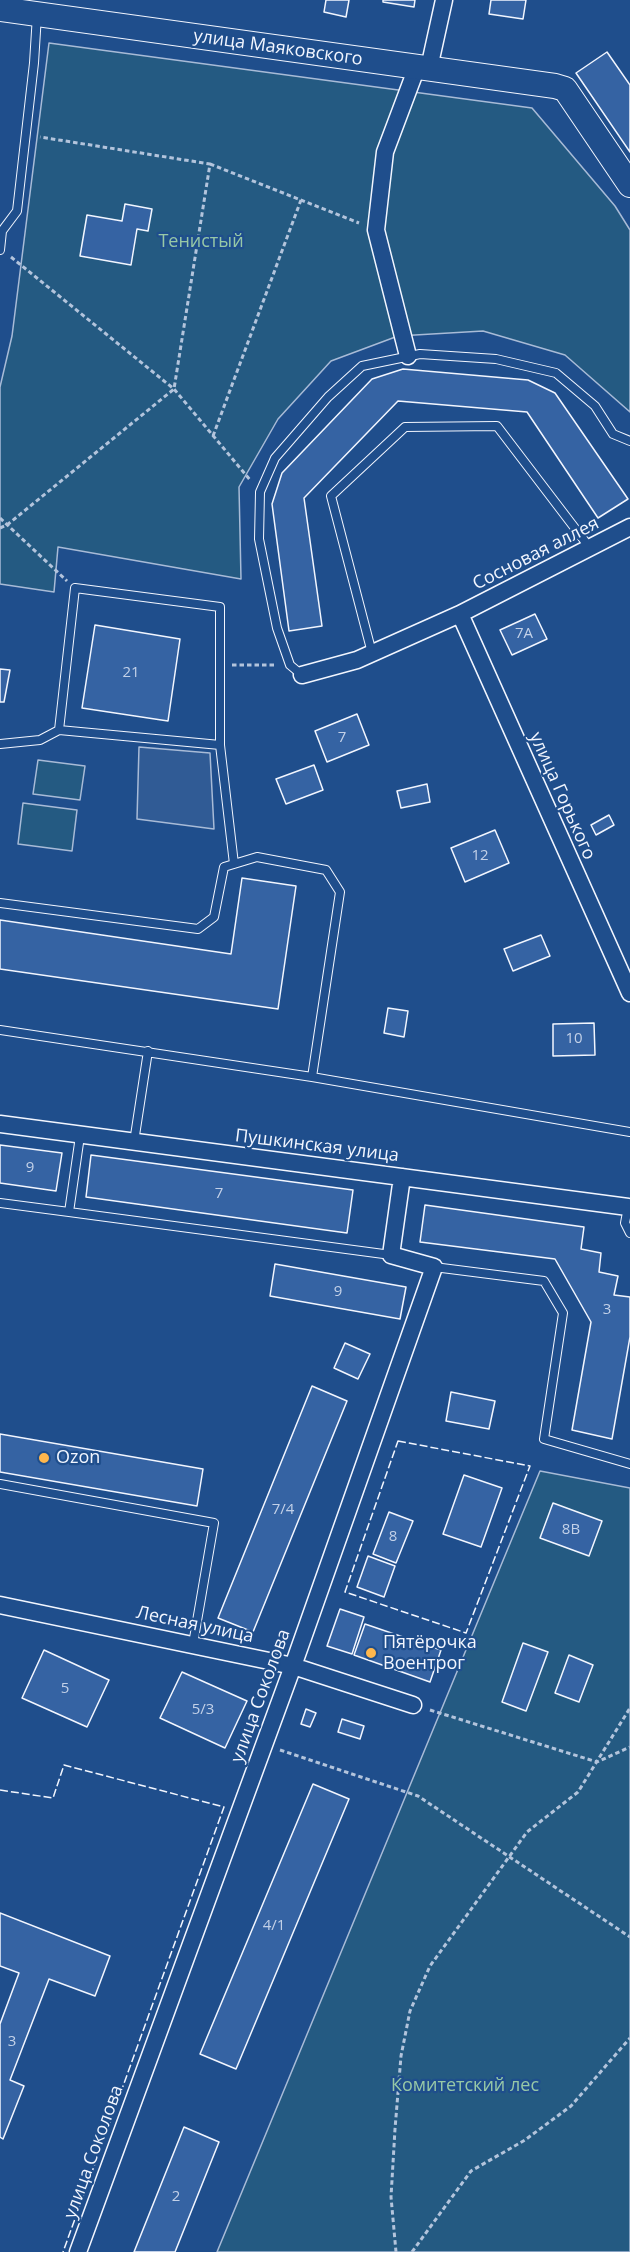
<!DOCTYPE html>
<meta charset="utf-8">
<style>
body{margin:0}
canvas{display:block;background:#1f4e8c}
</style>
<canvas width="630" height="2252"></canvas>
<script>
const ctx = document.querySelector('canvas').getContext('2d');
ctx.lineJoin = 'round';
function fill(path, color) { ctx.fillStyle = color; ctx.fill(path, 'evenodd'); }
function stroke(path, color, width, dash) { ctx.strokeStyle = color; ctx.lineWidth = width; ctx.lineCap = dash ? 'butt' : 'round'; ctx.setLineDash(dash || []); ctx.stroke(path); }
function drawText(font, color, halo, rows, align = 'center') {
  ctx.font = font + ' "Open Sans",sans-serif'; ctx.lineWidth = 4.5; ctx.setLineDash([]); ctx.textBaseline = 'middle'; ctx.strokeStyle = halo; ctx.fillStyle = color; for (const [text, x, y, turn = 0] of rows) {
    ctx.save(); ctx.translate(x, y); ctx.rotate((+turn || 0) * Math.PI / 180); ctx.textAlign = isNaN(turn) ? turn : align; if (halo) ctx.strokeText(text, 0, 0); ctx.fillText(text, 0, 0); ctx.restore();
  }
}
const green = new Path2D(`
 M49,43L532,108L615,206L630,230V412L565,355L483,331L398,336L331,361L278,419L239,487L241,579L58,547L54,592L0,584V387L12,336Z
 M38,760L85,766L80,800L33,794Z
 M23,803L77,810L72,851L18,844Z
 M540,1471L630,1488V2252H217Z`);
const parking = new Path2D(`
 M139,747L210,753L214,829L137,819Z`);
const building = new Path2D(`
 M326,0H349L346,17L324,12Z
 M383,0H415L414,7L383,2Z
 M491,0H526L523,19L489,14Z
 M607,52L630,85V152L576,73Z
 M125,204L152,209L148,231L137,229L131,265L80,256L87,215L122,221Z
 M403,369L528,380L555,393L628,499L598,518L527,412L398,401L304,498L322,626L289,631L272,504L282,473L372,379Z
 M535,614L547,639L512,655L500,630Z
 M95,625L180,639L168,721L82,708Z
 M0,669L10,670L4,702H0Z
 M357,714L369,745L327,762L315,731Z
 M314,765L323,790L286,804L276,779Z
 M427,784L430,802L401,808L397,791Z
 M609,815L614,825L596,835L591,825Z
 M495,830L509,863L465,882L451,848Z
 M242,878L296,886L278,1009L0,969V920L231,954Z
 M541,935L550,956L513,971L504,949Z
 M388,1008L408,1011L404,1037L384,1033Z
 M594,1023L595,1055L553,1056V1024Z
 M0,1145L62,1153L56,1191L0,1183Z
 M91,1155L353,1190L347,1233L86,1197Z
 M425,1205L584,1227L581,1249L601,1253L599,1272L618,1276L614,1295L630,1297V1337L612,1439L572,1430L591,1322L555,1259L420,1242Z
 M275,1264L406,1287L400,1319L270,1296Z
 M345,1343L370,1354L358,1379L334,1368Z
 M312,1386L347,1401L253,1632L218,1618Z
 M451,1392L495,1401L489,1429L446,1421Z
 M0,1434L203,1469L197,1506L0,1472Z
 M464,1475L502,1488L481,1547L443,1534Z
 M553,1503L602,1521L589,1556L540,1538Z
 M389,1512L413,1521L396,1563L373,1554Z
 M368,1556L395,1566L384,1597L357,1587Z
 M340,1609L364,1617L352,1654L327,1646Z
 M365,1624L441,1650L430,1682L354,1655Z
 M523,1643L548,1652L526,1711L502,1702Z
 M44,1650L109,1680L87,1727L22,1698Z
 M569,1655L593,1665L579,1702L555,1693Z
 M182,1672L247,1701L225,1748L160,1718Z
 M306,1709L316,1713L310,1727L301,1724Z
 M342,1719L364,1726L360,1739L338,1732Z
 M313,1784L349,1799L236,2069L200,2054Z
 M0,1913L110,1956L95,1996L49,1979L10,2080L24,2086L3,2139L0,2137V2024L19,1973L0,1966Z
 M184,2127L219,2142L175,2252H134Z`);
const path = new Path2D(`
 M210,164L359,223
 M11,257L174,389L251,481
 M213,436L301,200
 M0,518L67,581
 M0,528L7,525L174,389L210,164L40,137
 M232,665H276
 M430,1710L597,1762L630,1747
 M280,1750L418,1796L630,1937
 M396,2252L391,2197L395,2129L401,2056L410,2011L430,1966L527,1832L578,1792L630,1708
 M412,2252L471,2171L525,2140L571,2106L630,2038`);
const lane = new Path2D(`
 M0,250L2,231L17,211L34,63L37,15
 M372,653L331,496L405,427L497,426L590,548
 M302,675L290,665L277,628L259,539L260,492L275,458L328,397L362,366L420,354L496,359L556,373L595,406L613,434L630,441
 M59,730L220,745L234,864
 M0,744L40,740L59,730L75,588L220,607V745
 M0,903L198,929L214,917L224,867L257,857L326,870L340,892L312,1077
 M0,1030L312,1077L630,1132
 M80,1136L69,1212L391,1255
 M134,1142L148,1051
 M0,1203L69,1212
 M628,1207L625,1223L630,1233
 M434,1267L544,1281L563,1313L544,1439L630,1464
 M0,1484L214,1523L193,1644`);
const street = new Path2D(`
 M429,68L444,0
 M408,356L376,230L385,152L417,67
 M460,614L630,993
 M302,675L357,660L460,614L630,527
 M0,1124L628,1207
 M0,1605L293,1666L413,1705
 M78,2252L293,1666L434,1267L391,1255L402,1177`);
const secondary = new Path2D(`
 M0,9L555,86L565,89L630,185`);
const fence = new Path2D(`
 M398,1441L530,1466L466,1633L345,1592Z
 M0,1790L53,1798L64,1765L224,1807L63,2252`);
const markers = [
 [44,1458,6,"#ffb74d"],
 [371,1653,6,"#ffb74d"]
];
const numberNames = [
 ["7А",524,634],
 ["21",131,673],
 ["7",342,738],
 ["12",480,856],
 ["10",574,1039],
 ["9",30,1168],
 ["7",219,1194],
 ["9",338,1292],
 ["3",607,1310],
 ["7/4",283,1510],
 ["8В",571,1530],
 ["8",393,1537],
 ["5",65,1689],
 ["5/3",203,1710],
 ["4/1",274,1926],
 ["3",12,2042],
 ["2",176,2197]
];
const streetNames = [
 ["улица Маяковского",278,48,8],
 ["Сосновая аллея",536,554,-27],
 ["улица Горького",562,796,66],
 ["Пушкинская улица",317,1146,7],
 ["Лесная улица",195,1625,12],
 ["улица Соколова",261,1696,-70],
 ["улица Соколова",94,2152,-70]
];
const parkNames = [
 ["Тенистый",201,242],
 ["Комитетский лес",465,2086]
];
const poiNames = [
 ["Ozon",56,1458],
 ["Пятёрочка",383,1643],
 ["Воентрог",383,1664]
];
fill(green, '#245a82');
stroke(green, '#a8bbd7', 1.5);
fill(parking, '#305b95');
stroke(parking, '#a8bbd7', 1.5);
fill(building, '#3563a3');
stroke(building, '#f2f6ff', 1.5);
stroke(lane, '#f2f6ff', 10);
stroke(street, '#f2f6ff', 19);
stroke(secondary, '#f2f6ff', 26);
stroke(path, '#b3c4dc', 3, [4.5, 3]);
stroke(lane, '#1f4e8c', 8);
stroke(street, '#1f4e8c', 16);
stroke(secondary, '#1f4e8c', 24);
stroke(fence, '#f2f6ff', 1.5, [8, 3]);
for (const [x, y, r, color] of markers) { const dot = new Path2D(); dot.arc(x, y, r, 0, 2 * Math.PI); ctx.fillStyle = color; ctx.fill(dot); stroke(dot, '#1f4e8c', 2); }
drawText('15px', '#c3d1e8', null, numberNames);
drawText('18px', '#f2f6ff', '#1f4e8c', streetNames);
drawText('18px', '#97c8a6', '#1f4e8c', parkNames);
drawText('18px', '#f2f6ff', '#1f4e8c', poiNames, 'left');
</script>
